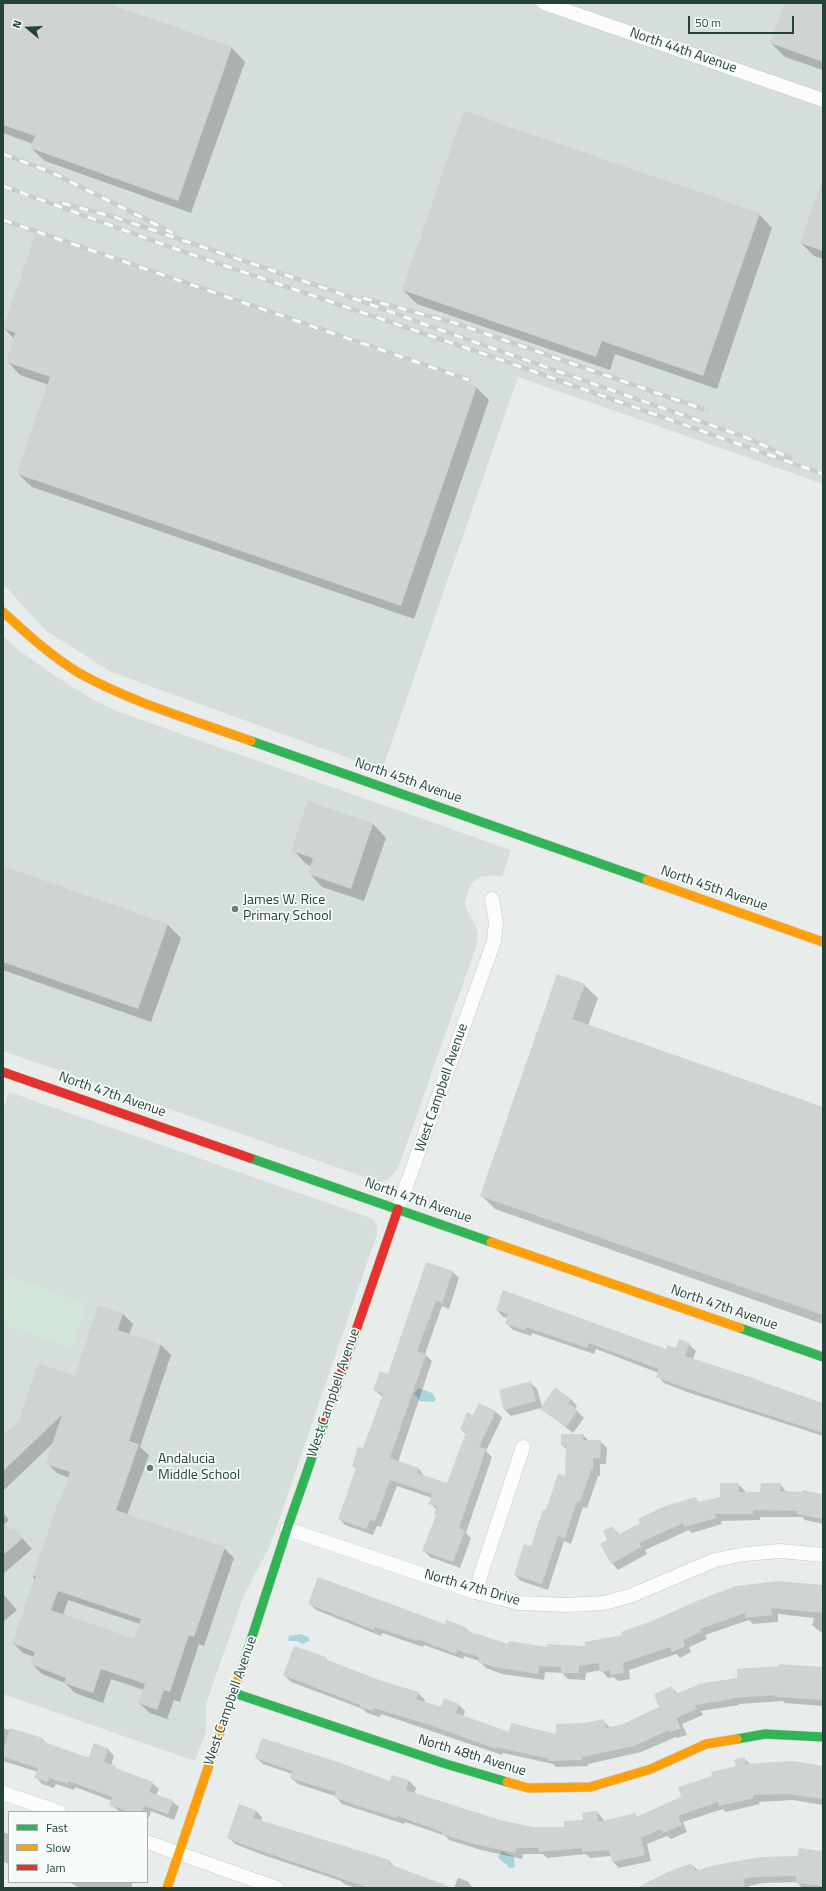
<!DOCTYPE html>
<style>
body{margin:0}
#map{position:relative;width:826px;height:1891px;overflow:hidden;background:#e8edeb;font-family:"Titillium Web",sans-serif}
canvas{display:block}
.frame{position:absolute;inset:0;border:4px solid #24423a;pointer-events:none}
.legend{position:absolute;left:8px;top:1811px;width:140px;height:72px;box-sizing:border-box;background:#f7fbf9;border:1px solid #a3b1ad;margin:0;padding:5px 7px;list-style:none;font-size:12px;color:#24423a}
.legend li{display:flex;align-items:center;gap:8px;height:20px}
.legend b{width:20px;border:1px solid #a3b1ad}
.north{position:absolute;left:8px;top:8px;width:40px;height:40px;-webkit-text-stroke:3px #f7fbf9;paint-order:stroke;rotate:289deg;font-size:11px;font-weight:700;line-height:16px;text-align:center;color:#24423a}
.north::after{content:'';display:block;margin:auto;width:14px;height:18px;background:#24423a;clip-path:polygon(50% 0,100% 100%,50% 72%,0 100%)}
.scale{position:absolute;left:688px;top:16px;width:106px;height:18px;box-sizing:border-box;border:2px solid #24423a;border-top:0;padding-left:5px;font-size:12px;line-height:14px;white-space:nowrap;color:#24423a;-webkit-text-stroke:3px #f7fbf9;paint-order:stroke}
</style>
<div id="map">
<canvas width="826" height="1891"></canvas>
<div class="frame"></div>
<ul class="legend">
<li><b style="height:5px;background:#30b455"></b>Fast</li>
<li><b style="height:5px;background:#ff9f0a"></b>Slow</li>
<li><b style="height:5px;background:#e5322d"></b>Jam</li>
</ul>
<div class="north">N</div>
<div class="scale">50 m</div>
</div>
<script>
const ctx = document.querySelector('canvas').getContext('2d');
ctx.lineJoin = 'round';
function fill(path, color) { ctx.fillStyle = color; ctx.fill(path, 'evenodd'); }
function stroke(path, color, width, dash) { ctx.strokeStyle = color; ctx.lineWidth = width; ctx.lineCap = dash ? 'butt' : 'round'; ctx.setLineDash(dash || []); ctx.stroke(path); }
function drawText(font, color, halo, rows, align = 'center') {
  ctx.font = font + ' "Titillium Web",sans-serif'; ctx.lineWidth = 3.5; ctx.setLineDash([]); ctx.textBaseline = 'middle'; ctx.strokeStyle = halo; ctx.fillStyle = color; for (const [text, x, y, turn = 0] of rows) {
    ctx.save(); ctx.translate(x, y); ctx.rotate((+turn || 0) * Math.PI / 180); ctx.textAlign = isNaN(turn) ? turn : align; if (halo) ctx.strokeText(text, 0, 0); ctx.fillText(text, 0, 0); ctx.restore();
  }
}
const built = new Path2D(`
 M3,3H823V484L518,377L382,770L111,672L45,630L3,584Z
 M3,636L17,649L52,674L92,699L119,712L511,850L502,877L494,875L481,877L473,882L468,891L465,904L469,914L476,927L478,935L477,944L399,1166L393,1175L386,1180L379,1182L3,1051Z
 M9,1092L368,1217L374,1220L377,1226V1234L270,1546L244,1595L206,1704V1732L195,1761L3,1694V1110Z`);
const green = new Path2D(`
 M3,1274L87,1304L71,1348L3,1324Z`);
const water = new Path2D(`
 M418,1388L432,1393L436,1399L434,1402L420,1401L414,1394Z
 M301,1634L308,1637L310,1640L303,1644L297,1641H288L289,1636Z
 M502,1851L514,1857L515,1867L509,1868C506,1862 501,1862 498,1857Z`);
const shadow = new Path2D(`
 M3,3H104L232,48L245,62L191,213L45,161L31,148L33,144L3,133Z
 M785,3H823V70L785,57L771,43Z
 M823,194V259L814,256L801,243Z
 M759,214L772,228L717,389L615,354L610,370L417,304L403,290Z
 M4,328L476,387L489,400L414,619L32,487L18,474L49,385L20,375L7,361L14,339Z
 M309,803L373,824L386,838L364,901L322,887L309,873L311,866L306,864L293,850Z
 M3,867L167,924L181,938L151,1022L3,970Z
 M584,985L598,998L588,1026L823,1108V1324L495,1209L481,1195Z
 M452,1271L459,1278L449,1309L442,1306L425,1354L432,1361L398,1462L419,1469L425,1477L447,1485L466,1434L461,1429L474,1416L495,1411L502,1418L486,1451L492,1457L466,1533L471,1538L460,1568L430,1557L424,1551L437,1515V1510L430,1503L432,1498L397,1486L381,1527L377,1526L373,1535L345,1525L339,1518L357,1469L353,1466L364,1450L383,1397L374,1390L389,1375Z
 M497,1310L666,1350L676,1349L689,1344L696,1351L693,1359L759,1381L761,1383L823,1405V1436L687,1392L664,1383L658,1376L659,1373L596,1349L594,1354L532,1333L531,1336L513,1330L507,1324L508,1318L503,1317Z
 M123,1314L133,1324L129,1335L161,1345L171,1355L140,1447L149,1455L127,1515L224,1548L234,1558L204,1646L199,1644L180,1702L174,1700L167,1719L150,1713L139,1703L144,1690L111,1679L103,1703L75,1693L65,1683L42,1674L32,1664L34,1657L23,1653L13,1643L35,1580L33,1578L60,1500H61L69,1478L57,1473L47,1463L53,1443L4,1490L3,1437L76,1377ZM68,1600L140,1624L135,1640L63,1615Z
 M531,1383L537,1389L542,1407L571,1399L577,1406L575,1409L584,1418L573,1433L541,1408L511,1416L505,1410Z
 M583,1435L589,1441H600L607,1448L606,1464H600V1476H598L587,1508L583,1507L571,1544L564,1541L548,1590L521,1581L515,1575L532,1547L547,1511L566,1477L567,1450L562,1445Z
 M738,1484L745,1491V1493H761L780,1484L787,1493L823,1495V1524L805,1520L802,1517H760V1520L721,1521L722,1524L692,1533L689,1530L645,1550L647,1554L618,1570L612,1563L609,1540L612,1527L620,1535L696,1499L700,1503L721,1497Z
 M3,1513L9,1520L5,1524L11,1532L14,1529L32,1549L3,1574Z
 M823,1587V1633L819,1631L812,1625L814,1618L778,1614V1622L753,1624L749,1620L705,1635L707,1639L689,1647L691,1652L680,1658L676,1654L629,1670L630,1679L618,1681L614,1677L608,1678L601,1670L586,1673L585,1680L568,1679L562,1673L545,1672L544,1680L502,1674L486,1668L479,1661L464,1656L463,1659L424,1645L423,1647L382,1633L381,1636L316,1610L309,1603L465,1628L471,1633L509,1645L548,1648L587,1647L623,1636Z
 M3,1594L17,1610L3,1622Z
 M294,1647L326,1658L329,1662L382,1682L418,1693L425,1700L424,1703L441,1708L459,1705L465,1711L463,1717L510,1733L557,1735L585,1724L603,1720L610,1728L623,1725L661,1708L672,1688L678,1694L823,1668V1706L785,1703L783,1701L739,1704V1705L701,1711L703,1715L682,1724L687,1735L677,1738L676,1737L641,1752L588,1764V1766L556,1767L553,1764L503,1753L502,1755L381,1714L380,1717L367,1713L363,1709L291,1682L284,1675Z
 M3,1728L42,1739L48,1745L89,1758L94,1745L108,1749L114,1756L111,1766L118,1771L152,1783L159,1789L156,1795L172,1801L179,1807L174,1820L151,1811L147,1822V1812H120L110,1804L112,1801L75,1787L74,1790L56,1784L54,1788L42,1784L36,1777L38,1772L3,1761Z
 M256,1758L391,1782L393,1776L409,1781L416,1788L414,1793L500,1821L533,1828H565L584,1821L597,1812L603,1819L604,1822L635,1815L638,1817L682,1798L737,1767L744,1758L751,1765L823,1767V1805L793,1800L759,1802L760,1804L726,1812L723,1809L683,1822L687,1832L671,1839L667,1836L647,1844L651,1861L619,1868L613,1862L611,1856L590,1858L586,1854L547,1858L543,1854H523L522,1859L481,1850L449,1840L446,1836L405,1822L404,1824L342,1804L335,1796L298,1784L291,1778L292,1774L263,1764Z
 M256,1811L262,1817L261,1822L389,1861L396,1868L415,1876L451,1888H356L344,1884L341,1881L266,1856L235,1844L228,1837Z
 M3,1832L9,1834V1864L3,1862Z
 M823,1852V1888H802L797,1882L763,1883L749,1886L750,1888H646L692,1865L699,1871Z
 M458,1878L467,1881L473,1888H454Z
 M69,1882H133L131,1888H79Z`);
const building = new Path2D(`
 M3,3H107L232,47L178,201L30,148L35,136L3,125Z
 M784,3H823V62L770,43Z
 M464,111L760,213L703,376L602,341L596,357L402,290Z
 M821,182H823V251L800,243Z
 M35,234L477,386L401,606L17,474L50,377L6,362L15,333L3,328Z
 M308,801L373,824L351,889L308,874L313,858L291,851Z
 M3,866L168,924L138,1009L3,962Z
 M557,974L585,984L572,1019L823,1107V1315L480,1196Z
 M426,1262L453,1271L442,1303L436,1301L417,1351L426,1354L390,1458L419,1468L417,1473L447,1483L466,1432L460,1429L467,1412L473,1415L479,1403L496,1411L479,1447L486,1449L459,1528L465,1531L453,1562L422,1551L436,1515L434,1514L437,1506L428,1504L432,1494L390,1480L375,1521L370,1520L366,1529L338,1519L356,1468L352,1466L358,1447L363,1448L383,1394L373,1390L380,1371L388,1374Z
 M503,1290L666,1349L667,1345L676,1348L679,1339L690,1343L685,1356L759,1380V1381L823,1403V1433L680,1386L656,1377L659,1369L589,1343L587,1348L526,1327L525,1330L505,1324L508,1314L496,1310Z
 M98,1305L123,1313L118,1330L161,1344L129,1441L139,1444L116,1510L225,1547L194,1637L189,1635L170,1692L164,1690L157,1710L138,1703L145,1684L101,1669L93,1693L64,1683L66,1678L30,1664L35,1652L12,1643L36,1575L32,1578L59,1499H61L70,1472L45,1464L62,1415L3,1471V1435L19,1421L38,1363L75,1376ZM58,1591L141,1619L134,1639L51,1610Z
 M531,1381L536,1401L504,1410L499,1390Z
 M555,1387L571,1399L568,1403L578,1410L566,1427L540,1409Z
 M561,1434H584L583,1440H601L600,1458H593V1470H591L580,1502L577,1501L565,1538L558,1536L542,1584L514,1575L524,1544L531,1546L543,1509L546,1510L558,1473L565,1476L566,1446H561Z
 M720,1483H739V1492H760L761,1483H781L780,1491L802,1492V1490L823,1494V1519L797,1514L798,1511L753,1510V1514H715L716,1518L684,1527L683,1523L639,1543L641,1547L611,1564L600,1544L607,1540L603,1531L612,1526L618,1535L640,1523L638,1519L665,1506L696,1497L698,1502L720,1497Z
 M3,1522L11,1531L14,1528L23,1538L3,1555Z
 M318,1577L445,1624L446,1620L466,1627L465,1630L508,1644L509,1641L547,1647V1644L585,1646V1642L622,1635L621,1632L652,1621L699,1600L736,1586L779,1581L823,1585V1613L771,1608L772,1615L745,1618V1613L700,1629L701,1632L683,1640L685,1646L672,1652L670,1647L623,1663L624,1673L610,1675V1670L600,1672L599,1663L579,1666V1673H561V1667L539,1666L538,1674L495,1667L478,1662L479,1657L457,1650L456,1654L417,1639V1641L375,1627L374,1630L308,1604Z
 M294,1646L326,1657L325,1659L382,1681L419,1692L416,1699L441,1707L444,1698L459,1704L456,1713L509,1732L511,1723L556,1734V1724L584,1723L604,1719L606,1728L623,1724L659,1707L654,1694L672,1686L675,1694L698,1685L697,1684L737,1678V1669L779,1666V1664L823,1667V1700L777,1697V1695L733,1698V1699L695,1705L697,1709L676,1718L681,1728L670,1732L669,1730L634,1746L582,1757V1760L549,1761V1759L497,1747L496,1749L430,1725L374,1708L373,1711L360,1707V1705L283,1675Z
 M10,1728L43,1738L41,1741L84,1756L89,1757L94,1743L108,1748L104,1762L116,1766L115,1768L153,1782L149,1792L173,1800L168,1814L144,1806L142,1812H130L109,1805L112,1797L69,1781L68,1784L49,1778L48,1782L34,1778L38,1768L3,1757V1751Z
 M262,1738L338,1762L390,1781L392,1775L409,1780L406,1790L500,1820L533,1827H564V1821L583,1820L582,1813L597,1811L598,1822L636,1813V1817L681,1797L678,1787L712,1776L711,1772L736,1766L734,1760L745,1757L746,1764L793,1761L823,1766V1799L786,1794L753,1795L754,1798L719,1806L718,1802L678,1816L682,1825L663,1833L661,1829L641,1838L645,1855L612,1862L609,1850L582,1852V1848L539,1852V1848H517L515,1853L474,1844L442,1834V1832L398,1816L397,1818L358,1806L334,1797L336,1792L290,1778L292,1771L255,1758Z
 M239,1804L256,1810L253,1818L390,1860L389,1864L448,1886V1888H369L241,1844L227,1838Z
 M799,1848L823,1851V1886L795,1883L796,1876L756,1877L743,1879L745,1888H636L670,1871L692,1863L695,1871L715,1865L760,1857L798,1856Z`);
const street = new Path2D(`
 M544,3L823,100
 M398,1209L494,941L496,922L492,899
 M287,1529L475,1592L519,1603L567,1605L604,1603L630,1596L715,1560L745,1554L780,1551L823,1555
 M475,1592L523,1447
 M3,1793L59,1812
 M147,1842L277,1888`);
const fast = new Path2D(`
 M251,741L647,880
 M250,1158L491,1242
 M740,1328L823,1357
 M240,1674L287,1529L325,1420
 M234,1693L446,1764L507,1782
 M737,1739L765,1734L823,1737`);
const slow = new Path2D(`
 M3,612C27,634 51,656 79,673C133,703 193,720 251,741
 M647,880L823,942
 M491,1242L740,1328
 M507,1782L528,1788L590,1787L651,1769L706,1744L737,1739
 M167,1888L240,1674`);
const jam = new Path2D(`
 M3,1072L250,1158
 M325,1420L398,1209`);
const rail = new Path2D(`
 M3,154L53,173L173,233
 M3,186L173,248L490,356L823,474
 M62,203L114,217L336,292L432,327L748,438L790,458
 M3,220L469,380
 M363,298L458,324L706,410`);
const markers = [
 [235,909,4,"#697e78"],
 [150,1468,4,"#697e78"]
];
const streetNames = [
 ["North 44th Avenue",683,51,19],
 ["North 45th Avenue",408,781,19],
 ["North 45th Avenue",714,889,19],
 ["West Campbell Avenue",442,1088,-71],
 ["North 47th Avenue",112,1095,19],
 ["North 47th Avenue",418,1201,19],
 ["North 47th Avenue",724,1308,19],
 ["West Campbell Avenue",334,1393,-71],
 ["North 47th Drive",472,1588,16],
 ["West Campbell Avenue",231,1701,-71],
 ["North 48th Avenue",472,1756,17]
];
const poiNames = [
 ["James W. Rice",243,901],
 ["Primary School",243,917],
 ["Andalucia",158,1460],
 ["Middle School",158,1476]
];
fill(built, '#d6dedb');
fill(green, '#d1e6d8');
fill(water, '#a9d4db');
fill(shadow, '#0003');
fill(building, '#cfd4d2');
stroke(street, '#c5cac8', 15);
stroke(fast, '#c3cbc8', 10);
stroke(slow, '#c3cbc8', 10);
stroke(jam, '#c3cbc8', 10);
stroke(street, '#fcfcfc', 14);
stroke(fast, '#30b455', 9);
stroke(slow, '#ff9f0a', 9);
stroke(jam, '#e5322d', 9);
stroke(rail, '#c9cdcc', 4.5);
stroke(rail, '#f7fbf9', 3, [9]);
for (const [x, y, r, color] of markers) { const dot = new Path2D(); dot.arc(x, y, r, 0, 2 * Math.PI); ctx.fillStyle = color; ctx.fill(dot); stroke(dot, '#f7fbf9', 1.5); }
drawText('14px', '#24423a', '#f7fbf9', streetNames);
drawText('14px', '#24423a', '#f7fbf9', poiNames, 'left');
</script>
